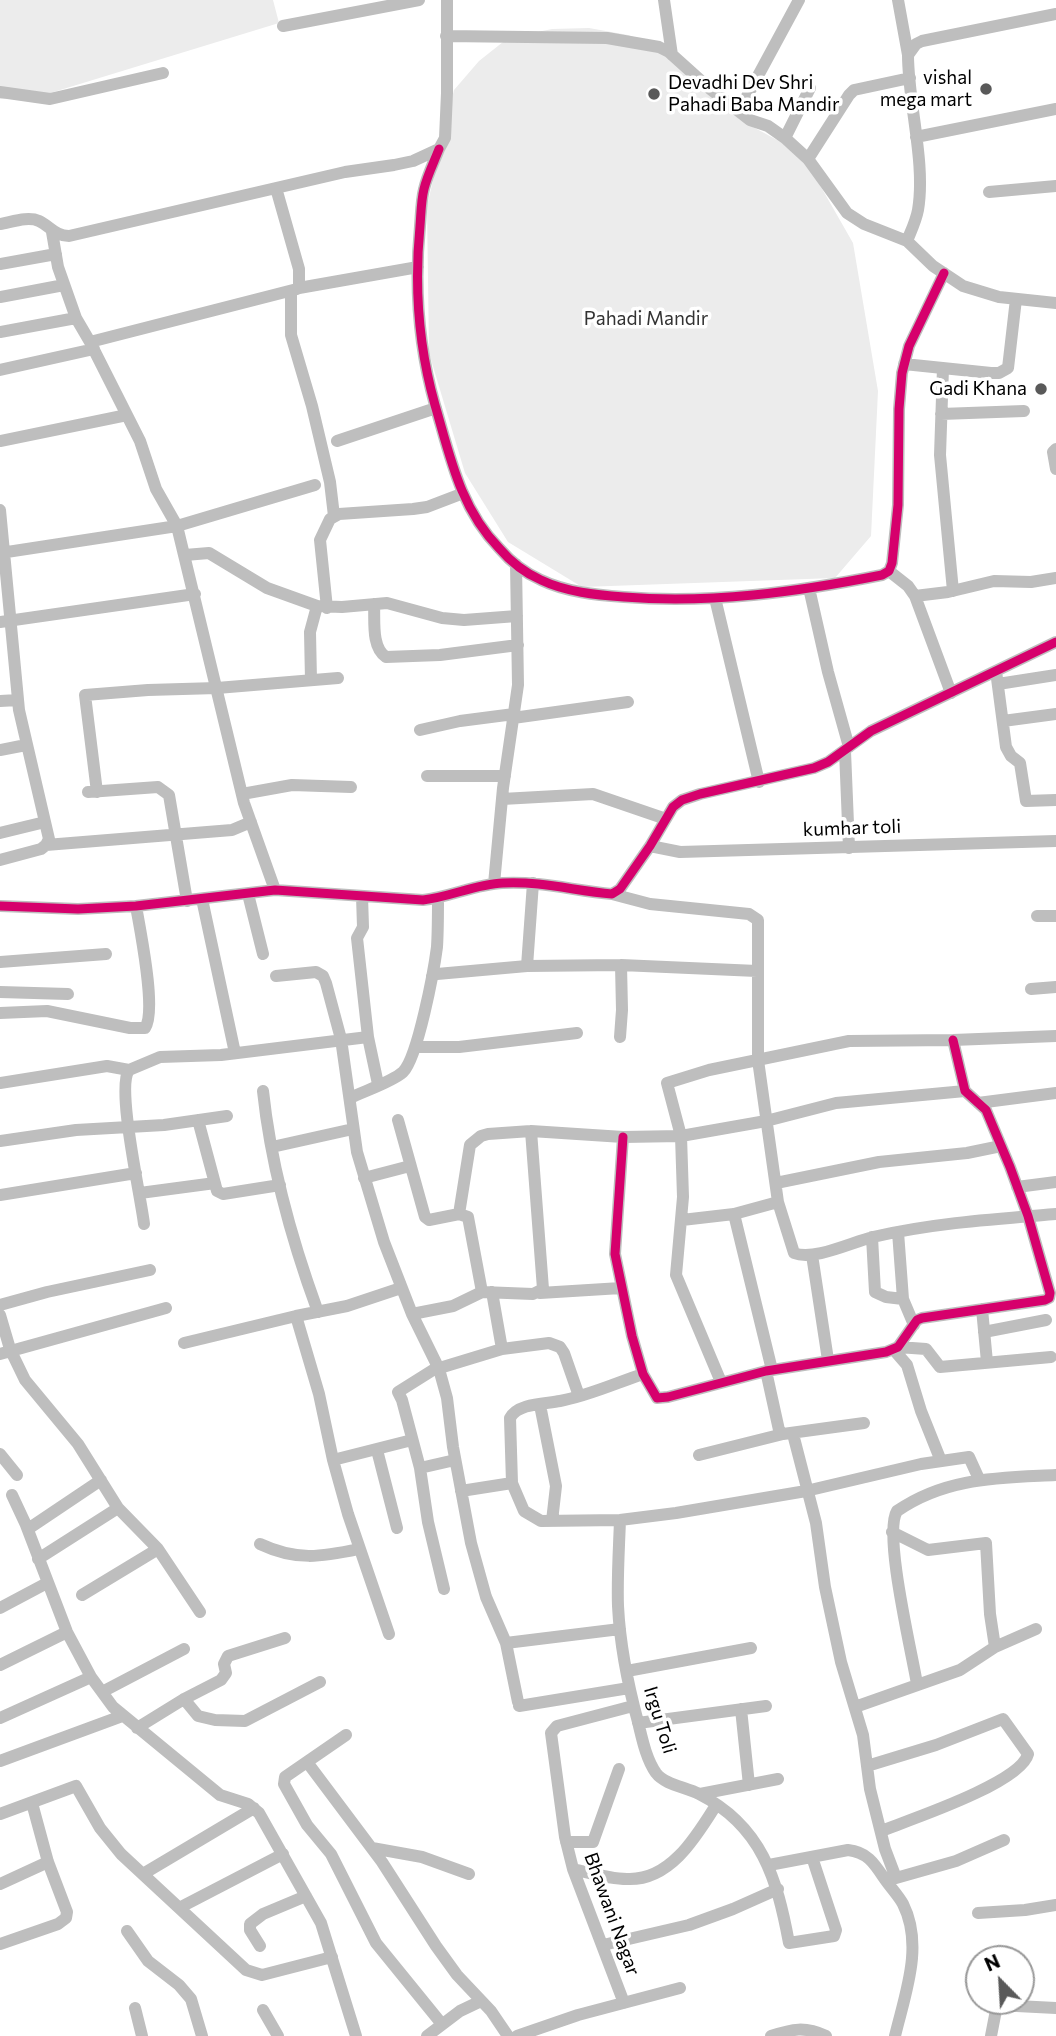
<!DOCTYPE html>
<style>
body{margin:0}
#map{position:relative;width:1056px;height:2036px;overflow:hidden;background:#fff;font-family:Commissioner,sans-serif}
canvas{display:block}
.north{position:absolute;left:965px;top:1945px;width:70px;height:70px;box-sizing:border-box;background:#fff;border:2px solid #999;border-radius:50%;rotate:336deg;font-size:19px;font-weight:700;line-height:28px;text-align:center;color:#000}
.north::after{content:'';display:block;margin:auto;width:24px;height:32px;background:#595959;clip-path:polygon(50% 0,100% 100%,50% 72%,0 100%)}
</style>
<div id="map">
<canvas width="1056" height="2036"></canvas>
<div class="north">N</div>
</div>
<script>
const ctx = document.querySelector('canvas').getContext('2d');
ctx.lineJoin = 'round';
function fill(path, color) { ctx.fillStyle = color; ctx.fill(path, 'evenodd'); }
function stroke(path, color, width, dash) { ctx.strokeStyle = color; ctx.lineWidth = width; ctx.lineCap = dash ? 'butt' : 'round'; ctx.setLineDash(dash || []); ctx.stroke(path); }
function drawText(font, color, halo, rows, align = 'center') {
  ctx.font = font + ' Commissioner,sans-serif'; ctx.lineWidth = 7; ctx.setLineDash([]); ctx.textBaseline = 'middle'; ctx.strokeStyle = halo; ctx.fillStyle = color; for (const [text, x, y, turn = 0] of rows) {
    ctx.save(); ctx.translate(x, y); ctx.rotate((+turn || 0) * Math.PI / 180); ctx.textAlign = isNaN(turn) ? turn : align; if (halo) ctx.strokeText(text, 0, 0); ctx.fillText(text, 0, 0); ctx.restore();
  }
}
const green = new Path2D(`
 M0,0H273L279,23L34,98L0,99Z
 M589,28L628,35L663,47L700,88L742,121L779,141L809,166L853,243L878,391L871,536L835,578L582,587L508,542L465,473L429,353L427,206L454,90L479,61L508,38L552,29Z`);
const minor = new Path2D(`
 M664,0L672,55
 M898,0L908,55
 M283,26L419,0
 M446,36L607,38L659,47L669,52L709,88L750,120L768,126L785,138L808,159L847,213L864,224L907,241L933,266L963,286L999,297L1056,303
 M0,92L50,99L163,73
 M739,111L799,0
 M916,137L1056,109
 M785,138L810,88
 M439,149C434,162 427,176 424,189C421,201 421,214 420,226C414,288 418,345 435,405C450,456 460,508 499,548C510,561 525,573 541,580C566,592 596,595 624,597C710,604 797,592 882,575L889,571L892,563L898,505L899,409L902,373L909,346L944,273
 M808,159L849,95L854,90L910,78
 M276,188L299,269V288L418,267
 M989,192L1056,186
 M0,224C12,222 28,216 39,221C50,226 55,236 69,236L345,172L394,165L413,161L439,149L445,138L447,93V0
 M52,232L58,267L76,318L90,342L140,441L156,489L177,526L244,803L275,890
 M907,241C911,231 916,221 918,210C926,163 908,103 908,55L916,44L922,41L1056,14
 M0,264L56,254
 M291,291V335L312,406L330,482L334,516
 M0,297L64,285
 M0,332L76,318
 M90,342L297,289
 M904,364L991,373H999L1008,368L1016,299
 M943,368L940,455L953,591
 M0,370L94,349
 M941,414L1024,411
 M0,441L127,415
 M337,441L436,408
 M1056,449L1053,452L1056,469
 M0,510L19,710L49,839L46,845L41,849L0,860
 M0,553L177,526L315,485
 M185,555L209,553L267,588L317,606L342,607L387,603L442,618L464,620L517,616
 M889,571L908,586L915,596L951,693
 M809,588L828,672L849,747
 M915,596L948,592L994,581L1031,582L1056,578
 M715,598L759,782
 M374,604C375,620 371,647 386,657L440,655L518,645
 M327,608L320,540L330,519L339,514L413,509L427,507L461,494
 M0,622L195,594
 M996,671L1006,747L1011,756L1020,763L1026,801L1056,800
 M311,680L310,632L317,606
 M998,684L1056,675
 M0,701L18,700
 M513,718L628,702
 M1003,721L1056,714
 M420,730L460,721L514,714
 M0,750L26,745
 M845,751L849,848
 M427,776H505
 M88,792L158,787L169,795L187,901
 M97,792L85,695L148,690L217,688L338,678
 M242,794L292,785L351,787
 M502,799L593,794L666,819
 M0,833L45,822
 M46,845L232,830L251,822
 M650,846L680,852L1056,841
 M494,884L503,788L518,685L516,564
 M248,894L263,954
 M612,894L650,904L749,914L758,920V1060L778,1202L794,1253C814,1261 852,1242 873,1237C933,1223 995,1219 1056,1214
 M362,896L363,927L357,938L368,1037L378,1084
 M202,899L235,1053
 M0,906L78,909L136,906L275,890L423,900C450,897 476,884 503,883C542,881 575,891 612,894L620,889L650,846L673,807L682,800L700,794L814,768L828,762L871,731L1056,642
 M1037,916H1056
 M0,962L106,954
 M527,966L533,883
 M276,976L316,972L323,976L326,983L341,1039L357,1152L384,1242L412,1314L439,1369L447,1398L453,1447L471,1543L486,1597L506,1643L518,1702
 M432,976L437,974L527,966L621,965L757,971
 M1031,989L1056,987
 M0,992L68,994
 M0,1013L47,1011L130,1028H145C157,1011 140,930 136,906
 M620,1037L622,1010L621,965
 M415,1047H459L577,1033
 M0,1083L107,1066L129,1070
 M263,1091C271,1167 292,1241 318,1312
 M350,1098C364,1091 392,1082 403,1072C418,1057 434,970 437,947C438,931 438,915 438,898
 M978,1103L1056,1093
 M198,1120L217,1191L223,1194L280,1185
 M398,1120L425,1217L429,1220L459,1214L468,1217L482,1292
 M623,1137L615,1254L632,1336L643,1374L657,1398L668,1397L766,1371L886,1352L898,1347L917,1320L922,1318L1045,1300L1049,1298L1050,1293L1028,1216L1010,1167L986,1110L965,1091L953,1040
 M0,1141L76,1130L164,1125L227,1116
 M272,1147L353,1129
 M364,1178L410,1166
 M776,1183L879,1162L967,1153L1001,1146
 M1017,1187L1056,1182
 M140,1193L215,1183
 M0,1195L136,1173
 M459,1214L470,1145L481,1136L488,1134L531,1131L623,1137L681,1136L766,1121L836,1103L965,1091
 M734,1214L772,1370
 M682,1220L734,1214L778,1202
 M144,1224C141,1197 116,1087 129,1070L160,1057L221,1055L368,1037
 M898,1232L903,1299
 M872,1237L875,1292L886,1297L903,1299L914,1325
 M812,1255L828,1360
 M492,1292L502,1349
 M540,1293L621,1288
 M0,1305L47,1292L150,1270
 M982,1309L987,1362
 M412,1314L453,1306L482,1292L533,1294L543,1289L531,1131
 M0,1315L10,1349L25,1380L78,1444L118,1508L158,1549L200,1612
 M984,1332L1046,1320
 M184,1343L296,1316
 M898,1347L926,1349L940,1367L1051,1357
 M894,1350L907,1365L921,1411L941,1461
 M0,1354L166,1308
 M766,1371L779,1430L783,1434L864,1423
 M643,1374C616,1383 588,1396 560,1401C545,1404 518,1403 510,1418L512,1483L524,1511L541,1521L620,1520L676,1513L806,1491L921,1464L969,1457L979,1479
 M721,1382L676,1275L683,1197L681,1136L667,1083L709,1070L849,1041L953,1040L1056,1036
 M540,1405L556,1486L552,1521
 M793,1434L816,1523L825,1587L841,1662L863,1735L870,1789L885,1849L896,1878L956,1861L1004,1840
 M377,1450L397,1528
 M0,1454L17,1475
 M699,1455L783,1434
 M333,1460L412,1440
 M420,1468L455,1460
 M461,1491L512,1483
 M12,1495L26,1525L67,1632L91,1677L113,1707L220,1795L248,1804L259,1813L321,1923L356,2036
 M620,1520C619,1549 617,1578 618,1606C620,1645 628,1685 638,1722C642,1738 646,1759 656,1773C665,1785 686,1787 699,1794C762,1826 777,1879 789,1943L834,1936L836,1930L812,1857
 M28,1529L101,1480
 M892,1532L928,1550L986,1543L990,1614L995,1647
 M260,1544C296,1561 321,1557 359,1549
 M38,1559L118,1508
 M444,1589L428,1522L420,1468L402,1400L398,1392L433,1370L502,1349L549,1343L560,1347L564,1353L579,1396
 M82,1595L158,1549
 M0,1608L47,1583
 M389,1634L348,1514L333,1460L319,1394L296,1316L347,1306L401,1288
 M506,1643L620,1629
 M0,1665L67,1632
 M627,1671L751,1648
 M917,1684C912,1653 883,1533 897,1511C946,1477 999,1478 1056,1475
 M102,1692L184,1649
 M184,1699L198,1716L215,1720L245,1721L320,1682
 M519,1706L629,1688
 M855,1707L960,1670L995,1647L1036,1629
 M741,1709L749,1785
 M0,1718L91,1677
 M638,1723L766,1706
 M137,1728L184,1699L221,1680L226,1673L224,1664L228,1656L285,1638
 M346,1735L285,1777L284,1784L307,1825L331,1854L376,1943L441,2023
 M0,1761L122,1716
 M307,1762L382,1862L436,1946L457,1975L491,2011L508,2036
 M867,1766L936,1745L1003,1719L1028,1754C1021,1783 909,1820 881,1831
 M700,1794L778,1779
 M0,1814L76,1786L100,1828L121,1854L246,1970L262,1975L332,1957
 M566,1842H593L619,1769
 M372,1848L422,1857L469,1874
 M769,1865L848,1850C867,1852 874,1863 884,1878C890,1887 898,1895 903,1904C924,1946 905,1994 895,2036
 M573,1869C590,1873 609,1879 627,1879C670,1881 696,1837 716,1805
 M143,1874L254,1808
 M0,1884L48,1862
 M179,1908L283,1854
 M978,1913L1025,1910L1056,1905
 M127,1931L148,1961L179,1985L191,1999L202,2036
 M0,1944L58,1924L66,1918L67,1912L48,1862L32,1803
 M603,1945L689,1925L733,1909L778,1889
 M260,1946L250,1930V1924L263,1914L306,1896
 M624,2003L573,1869L565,1837L551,1733L557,1726L633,1706
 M135,2008L142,2036
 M263,2010L278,2036
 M427,2036L460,2011L481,2001
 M517,2036L578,2015L680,1988
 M771,2036C792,2029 805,2026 826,2036
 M991,2036L997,2005L1056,2008`);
const cycleway = new Path2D(`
 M439,149C434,162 427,176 424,189C421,201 421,214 420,226C414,288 418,345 435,405C450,456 460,508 499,548C510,561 525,573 541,580C566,592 596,595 624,597C710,604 797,592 882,575L889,571L892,563L898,505L899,409L902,373L909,346L944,273
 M0,906L78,909L136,906L275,890L423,900C450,897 476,884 503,883C542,881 575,891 612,894L620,889L650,846L673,807L682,800L700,794L814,768L828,762L871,731L1056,642
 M623,1137L615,1254L632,1336L643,1374L657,1398L668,1397L766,1371L886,1352L898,1347L917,1320L922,1318L1045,1300L1049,1298L1050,1293L1028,1216L1010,1167L986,1110L965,1091L953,1040`);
const markers = [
 [986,89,7,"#595959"],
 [654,94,7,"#595959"],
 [1041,389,7,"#595959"]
];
const poiNames = [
 ["vishal",972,78],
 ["mega mart",972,100],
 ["Devadhi Dev Shri",668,83,"left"],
 ["Pahadi Baba Mandir",668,105,"left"],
 ["Gadi Khana",1027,389]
];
const parkNames = [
 ["Pahadi Mandir",646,319]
];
const streetNames = [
 ["kumhar toli",852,828,-2],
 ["Irgu Toli",660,1720,73],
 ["Bhawani Nagar",612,1914,70]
];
fill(green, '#ececec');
stroke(minor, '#bebebe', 12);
stroke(cycleway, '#d6006c', 9);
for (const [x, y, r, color] of markers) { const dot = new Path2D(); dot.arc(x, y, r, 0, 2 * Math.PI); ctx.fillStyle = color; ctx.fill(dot); stroke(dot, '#fff', 2.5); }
drawText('19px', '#000', '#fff', poiNames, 'right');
drawText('19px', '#333', '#fff', parkNames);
drawText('19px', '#000', '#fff', streetNames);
</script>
